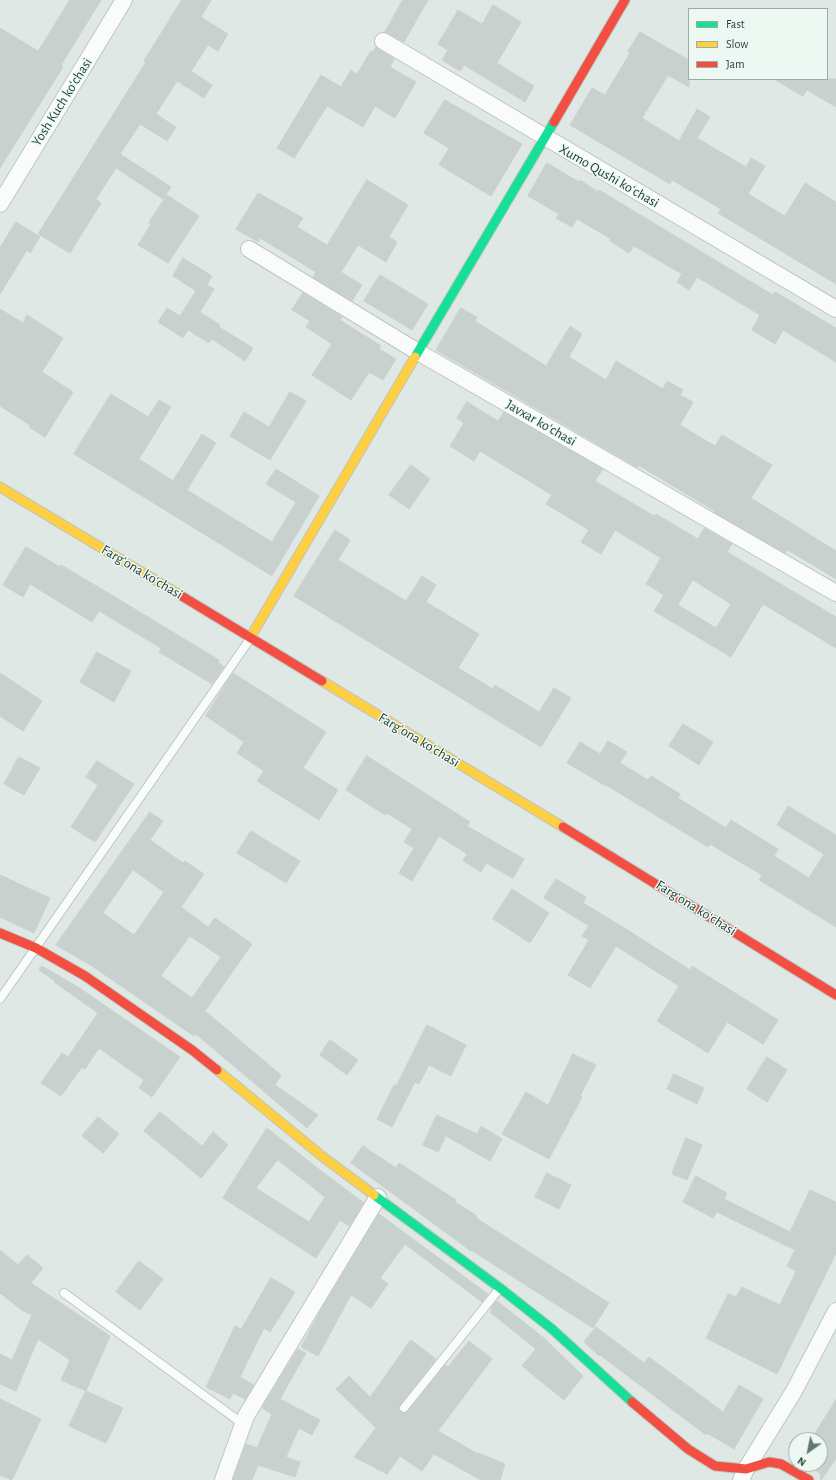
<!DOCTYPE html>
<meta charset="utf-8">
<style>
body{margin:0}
#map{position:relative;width:836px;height:1480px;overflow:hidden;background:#e0e8e5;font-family:"Alegreya Sans",sans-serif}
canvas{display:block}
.legend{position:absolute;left:688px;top:8px;width:140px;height:72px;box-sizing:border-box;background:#eef8f3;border:1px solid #9aada7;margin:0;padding:5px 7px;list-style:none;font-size:12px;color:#1d3d36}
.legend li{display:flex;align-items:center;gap:8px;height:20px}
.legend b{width:20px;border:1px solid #9aada7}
.north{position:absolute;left:788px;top:1432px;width:40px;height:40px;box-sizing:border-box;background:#eef8f3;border:1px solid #9aada7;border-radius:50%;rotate:213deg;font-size:11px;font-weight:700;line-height:16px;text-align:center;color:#1d3d36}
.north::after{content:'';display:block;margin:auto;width:14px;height:18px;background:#617973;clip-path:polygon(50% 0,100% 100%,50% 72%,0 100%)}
</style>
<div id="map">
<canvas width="836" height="1480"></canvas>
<ul class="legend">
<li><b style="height:5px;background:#16e098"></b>Fast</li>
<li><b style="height:5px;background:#ffcf43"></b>Slow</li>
<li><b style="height:5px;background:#f24e42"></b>Jam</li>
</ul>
<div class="north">N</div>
</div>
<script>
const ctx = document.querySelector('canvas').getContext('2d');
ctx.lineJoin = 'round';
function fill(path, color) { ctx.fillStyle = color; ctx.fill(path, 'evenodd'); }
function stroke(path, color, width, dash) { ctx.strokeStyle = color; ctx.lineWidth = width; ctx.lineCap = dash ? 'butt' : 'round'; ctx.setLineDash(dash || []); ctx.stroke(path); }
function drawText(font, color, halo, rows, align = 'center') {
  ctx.font = font + ' "Alegreya Sans",sans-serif'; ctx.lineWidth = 3; ctx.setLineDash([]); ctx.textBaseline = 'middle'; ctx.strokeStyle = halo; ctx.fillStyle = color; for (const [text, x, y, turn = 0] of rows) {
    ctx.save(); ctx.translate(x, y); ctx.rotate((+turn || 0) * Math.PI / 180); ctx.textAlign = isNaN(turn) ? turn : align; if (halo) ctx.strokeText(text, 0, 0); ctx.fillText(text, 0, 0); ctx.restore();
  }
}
const building = new Path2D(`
 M70,0H101L61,65L63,67L0,168V28L38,51Z
 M182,0H211L201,17L228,34L218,51L208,45L191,71L212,85L204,98L177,81L156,114L176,127L167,141L140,124L120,154L171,187L163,199L116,168L96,199L101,203L70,253L38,234L146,62L144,61Z
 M403,0H428L404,42L385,32Z
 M493,5L521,22L497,63L534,86L525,102L464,65L460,71L442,60L448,50L438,44L458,10L482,24Z
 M640,32L689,60V87L668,75L642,118L679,141L697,109L710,117L697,138L746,167L751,158L765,166L748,194L785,216L805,183L836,202V284L718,213L721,209L672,180L670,184L570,125L592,88L605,95L630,53L628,52Z
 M376,47L394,59L390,67L416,82L395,118L375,106L363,127L327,106L294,158L277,148L321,75L341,87L351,70L357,74L371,51L373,52Z
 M774,79H836V107L807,90L803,96Z
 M445,100L522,144L491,196L439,165L449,148L424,133Z
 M547,163L579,182L580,180L598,192L599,190L773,295L775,292L836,328V362L783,330L775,344L752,330L760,315L697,277L689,290L677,282L682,274L634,246L629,253L610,241L611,239L577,219L572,227L556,218L559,214L528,196Z
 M367,180L408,205L389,237L397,242L386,262L358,245L341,272L362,285L352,301L313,277L316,272L260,238L258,242L236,229L258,193L303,218L297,227L327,245Z
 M167,195L199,216L168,263L138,245L151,224L149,223Z
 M16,222L40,237L30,253L27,250L0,294V248Z
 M183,258L212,276L207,285L214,289L200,312L220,325L219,327L253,348L245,361L212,339L209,343L188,330L183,338L158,322L167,308L180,316L196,291L173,276Z
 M380,275L428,304L412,330L364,301Z
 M303,293L342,317L340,320L381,346L379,349L396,359L383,380L369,372L351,400L312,375L332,344L306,327L310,321L292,310Z
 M461,308L477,317L475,321L546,366L570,326L582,334L569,357L606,380L616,361L663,389L667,381L683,390L680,395L693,402L680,425L715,446L722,435L772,465L751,498L836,551V579L788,550L785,553L714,512L715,511L638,465L637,467L436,350Z
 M0,309L23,323L27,315L63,338L42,372L73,392L45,437L29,427L30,425L0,406Z
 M290,392L306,401L270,460L230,436L244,412L269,427Z
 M111,394L148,417L159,400L171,407L139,459L173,481L202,434L216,443L187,490L272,542L296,502L266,484L276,469L319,496L272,576L74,454Z
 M467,402L498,421L504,412L603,469L595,481L654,516L656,514L698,539L704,528L732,544L727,552L836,617V648L763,604L731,657L654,611L664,595L646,584L661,558L615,530L601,554L581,542L589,530L546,504L552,495L480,451L474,461L450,446L464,423L457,418ZM693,580L731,604L716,628L678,605Z
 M411,465L430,479L409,509L389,495Z
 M335,530L350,540L338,560L406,601L422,576L436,585L426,602L479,634L458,668L493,689L495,685L539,712L554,688L571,698L541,747L294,596Z
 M26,547L60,567L61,565L110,594L219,660L218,662L224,667L212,684L159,652L161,648L99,611L92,622L30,584L23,597L3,585Z
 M97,652L131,671L114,702L80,682Z
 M0,673L42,701L23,731L0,716Z
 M233,673L326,732L303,768L338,790L319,820L257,781L264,771L237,753L244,742L206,716Z
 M683,724L713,742L699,765L669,746Z
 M608,741L627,752L620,763L648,780L651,776L680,794L678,798L726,828L731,820L778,849L774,856L809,878L824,854L777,825L788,806L836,835V927L759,880L762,875L710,844L708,847L606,785V786L567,763L580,742L600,754Z
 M367,756L470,822L467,826L524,859L513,878L486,863L481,872L463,861L467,854L439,836L412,881L399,873L414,848L404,842L412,829L387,813L385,815L346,790Z
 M19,757L40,768L24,795L4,784Z
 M97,761L134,784L95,842L71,827L98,785L86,777Z
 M150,812L163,821L150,840L183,863L185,861L204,874L181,907L208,927L215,918L252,944L205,1011L281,1075L275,1085L318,1115L307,1128L196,1034L194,1036L92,966L56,945ZM133,870L164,892L134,935L103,913ZM190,936L221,957L192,998L161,976Z
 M251,831L300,861L286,883L237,853Z
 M0,875L50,898L34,933L0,917Z
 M556,879L586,897L583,903L626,929L690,970L692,966L778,1020L763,1044L727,1022L708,1053L657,1021L679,986L616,946L590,988L568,975L589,940L582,936L589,926L544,898Z
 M512,889L549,913L530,943L493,919Z
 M42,966L78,987L180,1057L152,1097L139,1088L144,1080L99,1048L85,1069L82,1067L61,1096L41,1083L62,1053L68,1057L98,1013L54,982L55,981L39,970Z
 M427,1025L466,1045L451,1076L429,1065L419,1084L415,1082L392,1127L377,1119L394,1085L396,1086Z
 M330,1040L358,1060L347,1075L320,1055Z
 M573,1054L596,1065L580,1096L582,1097L549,1159L502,1134L526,1092L548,1105Z
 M767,1057L787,1070L767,1102L747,1089Z
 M674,1074L704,1088L697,1104L667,1089Z
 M160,1112L202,1146L213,1132L228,1145L201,1178L144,1131Z
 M437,1115L477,1134L481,1126L502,1139L490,1161L446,1136L438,1152L423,1145Z
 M98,1117L119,1134L103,1153L82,1136Z
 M267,1128L316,1167L364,1203L349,1226L340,1220L316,1258L223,1198ZM278,1160L325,1197L309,1222L256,1188Z
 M686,1138L702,1145L687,1180L672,1174Z
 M363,1146L396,1168L399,1163L456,1200L455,1202L477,1216L476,1218L609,1303L593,1328L471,1250V1251L351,1163Z
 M547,1173L571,1185L559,1209L535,1197Z
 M696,1176L727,1193L724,1199L790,1232L810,1190L836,1202V1253L777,1374L706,1338L728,1294L736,1297L742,1287L780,1305L796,1271L787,1266L795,1250L717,1212L713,1218L683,1202Z
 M379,1214L488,1294L482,1302L405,1244L380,1278L388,1284L371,1308L351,1295L318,1356L301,1347L321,1310Z
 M0,1250L18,1265L27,1255L43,1268L31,1283L110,1336L86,1391L61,1380L70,1360L38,1339L16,1391L0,1384V1354L12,1360L32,1315L23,1311L0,1293Z
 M139,1261L163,1279L140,1310L116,1292Z
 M271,1278L295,1292L270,1332L264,1328L240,1377L254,1385L245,1399L233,1393L230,1399L206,1387L235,1326L241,1329Z
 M497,1301L544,1338L583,1376L564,1400L522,1366L536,1349L490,1312L492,1310L491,1308Z
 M596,1327L644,1363L649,1357L723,1412L739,1385L763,1399L734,1449L707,1433L706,1435L600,1355L599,1356L584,1342Z
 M411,1340L436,1359L400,1405L399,1410L403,1413L408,1411L445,1365L448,1367L469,1341L492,1359L438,1431L478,1454V1453L505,1464L500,1480H481L434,1454L422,1471L400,1456L387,1474L354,1457L376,1428L336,1389L349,1376L370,1397Z
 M298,1349L306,1353L280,1399L320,1420L312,1435L299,1428L286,1457L300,1462L295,1477L258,1465L252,1480H233L246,1444L257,1448L272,1414L262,1408Z
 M86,1391L123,1408L106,1443L69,1426Z
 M0,1399L41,1419L12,1480L0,1475Z
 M836,1400V1459L821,1480L820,1473L806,1464H820V1440H811Z`);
const lane = new Path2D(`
 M0,999L250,639
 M64,1293L243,1424
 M404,1408L500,1288`);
const street = new Path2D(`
 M383,41L836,309
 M0,204L124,0
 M249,249L418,352L836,593
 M223,1480L246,1416L378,1197
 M741,1480L746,1469L794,1391L836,1311`);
const fast = new Path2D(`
 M415,357L554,122
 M374,1195L500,1288L552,1329L632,1402`);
const slow = new Path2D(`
 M0,487L180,595
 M250,638L415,357
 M322,681L563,827
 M217,1070L323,1157L374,1195`);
const jam = new Path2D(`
 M554,122L625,0
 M180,595L322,681
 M563,827L836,995
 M0,933L36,948L85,976L192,1050L217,1070
 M632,1402L688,1449L715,1466L746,1469L769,1462L781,1464L809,1480`);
const streetNames = [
 ["Yosh Kuch koʻchasi",62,102,-58],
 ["Xumo Qushi koʻchasi",609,176,30],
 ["Javxar koʻchasi",541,423,30],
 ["Fargʻona koʻchasi",142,572,31],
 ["Fargʻona koʻchasi",419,740,31],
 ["Fargʻona koʻchasi",696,908,32]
];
fill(building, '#c8d1ce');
stroke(building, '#c9d1ce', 1);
stroke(lane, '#bdc5c2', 10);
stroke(street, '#bdc5c2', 18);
stroke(fast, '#bcc6c2', 11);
stroke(slow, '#bcc6c2', 11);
stroke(jam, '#bcc6c2', 11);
stroke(lane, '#fafcfb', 8);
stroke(street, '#fafcfb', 16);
stroke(fast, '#16e098', 9);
stroke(slow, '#ffcf43', 9);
stroke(jam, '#f24e42', 9);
drawText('14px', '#1d3d36', '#eef8f3', streetNames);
</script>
